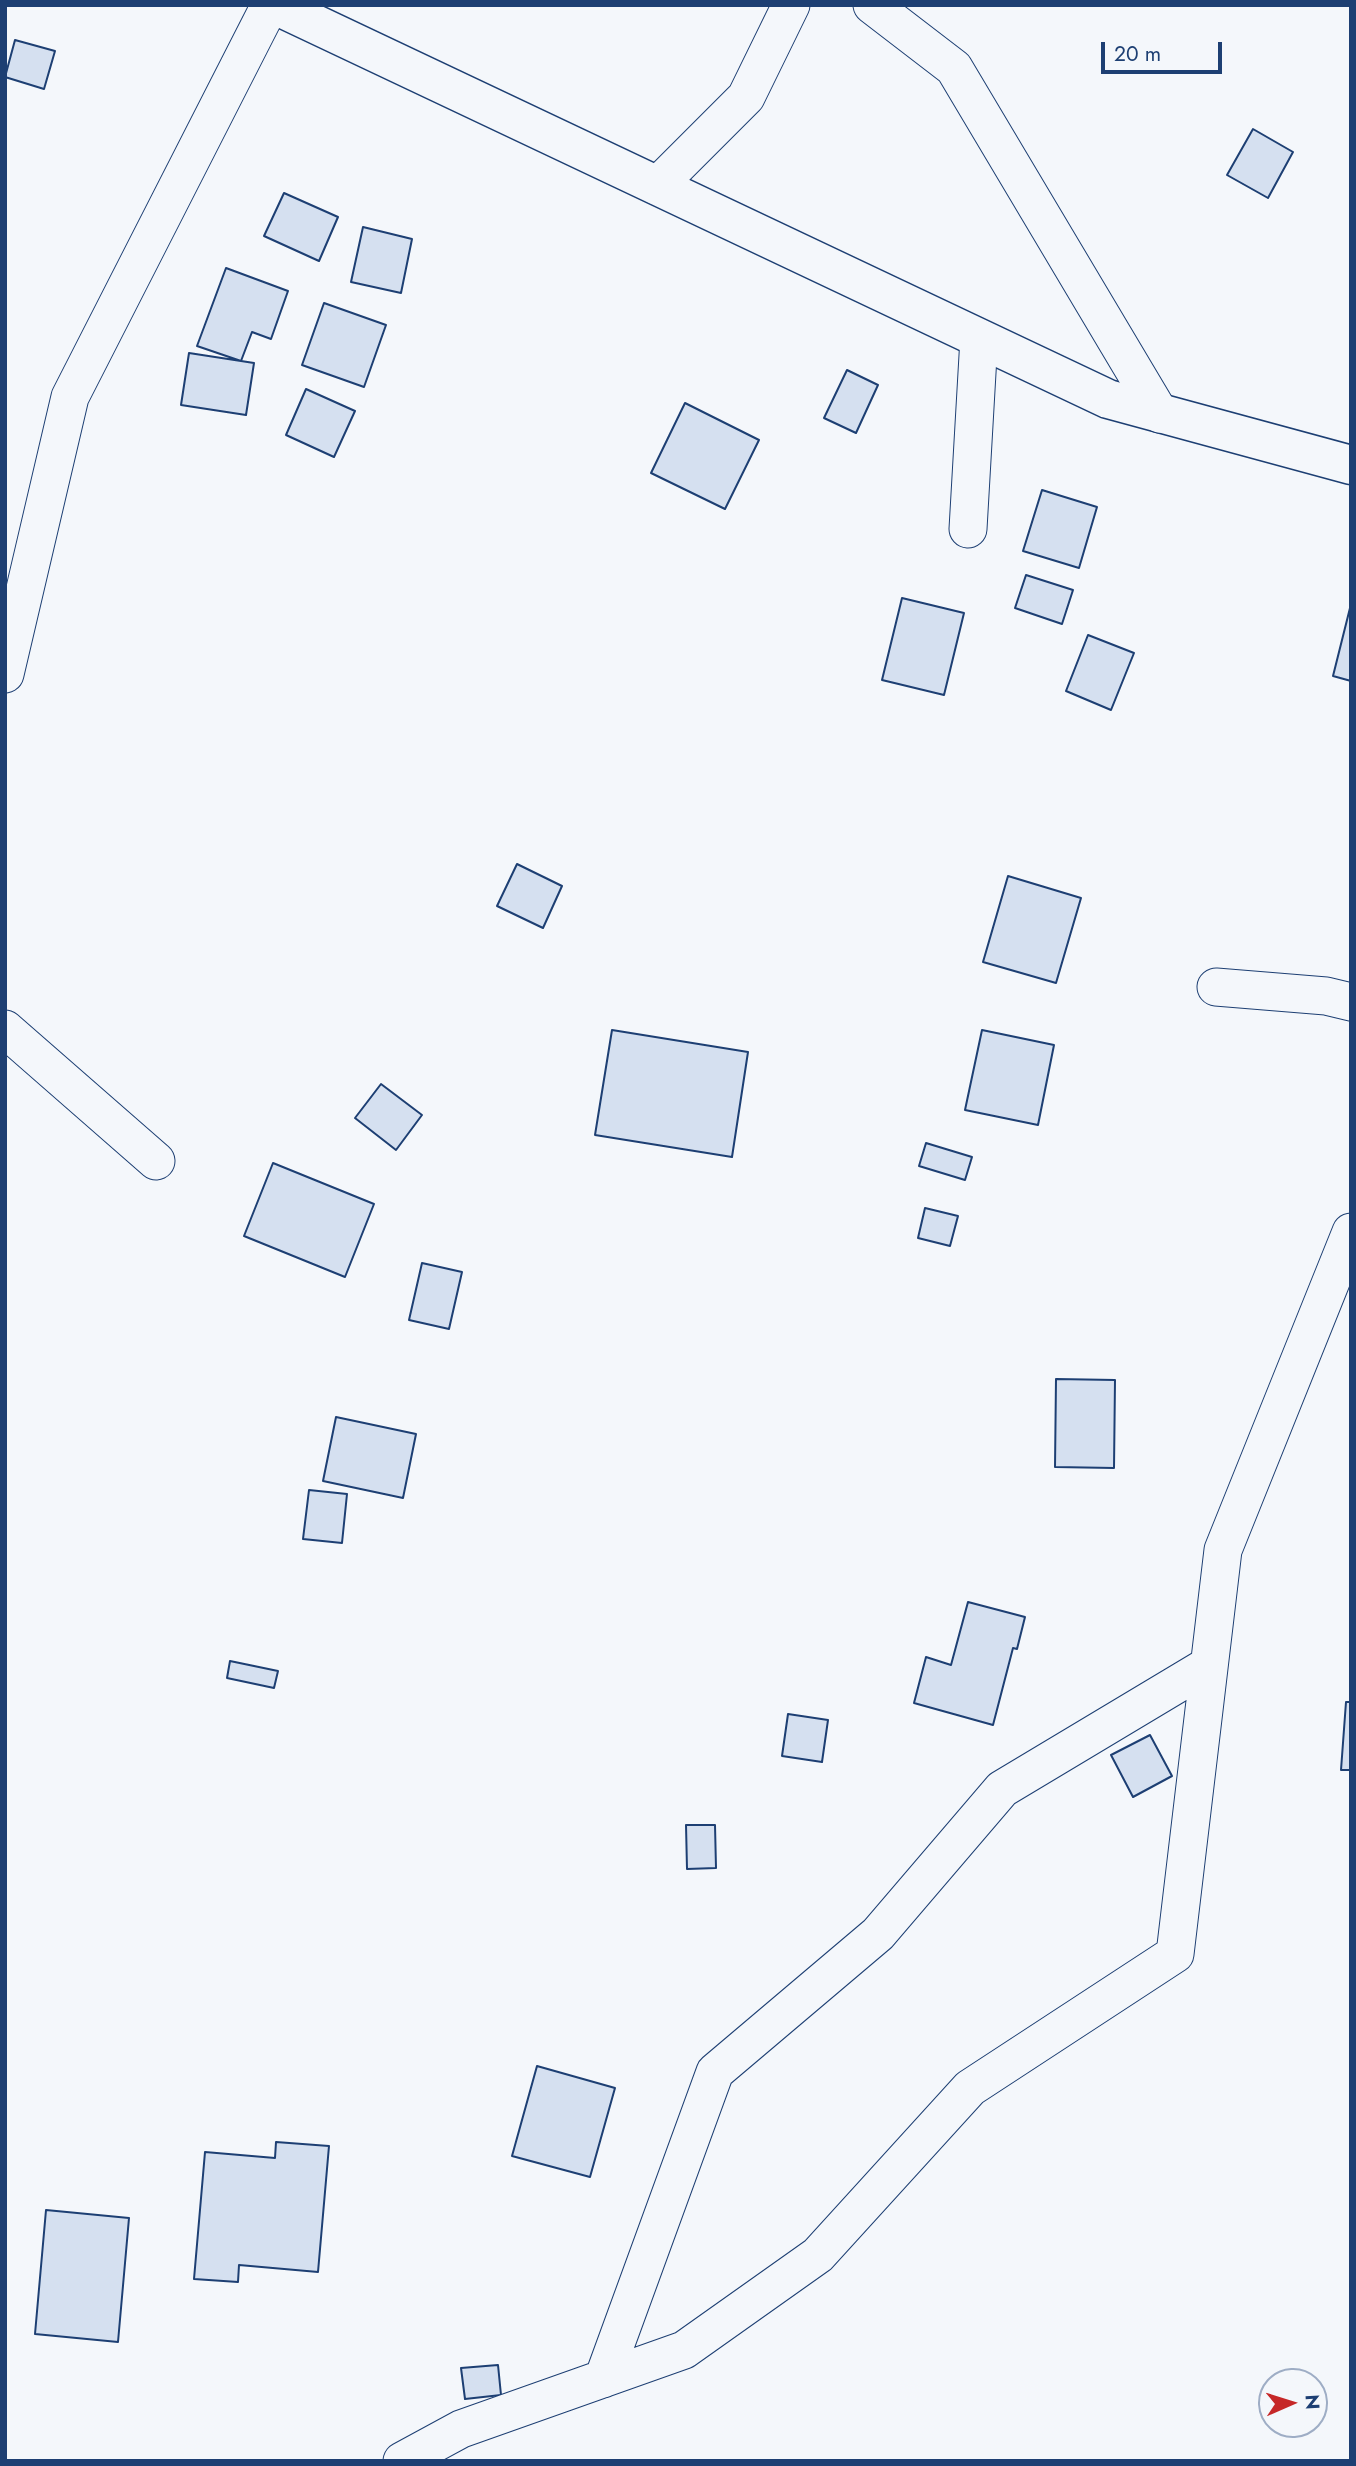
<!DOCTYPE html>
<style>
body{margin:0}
#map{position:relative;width:1356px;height:2466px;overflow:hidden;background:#f4f7fb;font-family:Jost,sans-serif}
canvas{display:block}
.frame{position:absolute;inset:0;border:7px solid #1d3f73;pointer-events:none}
.north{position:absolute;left:1258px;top:2368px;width:70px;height:70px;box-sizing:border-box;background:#f4f7fb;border:2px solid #9eadc5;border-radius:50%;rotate:87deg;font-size:19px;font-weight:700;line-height:28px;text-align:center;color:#1d3f73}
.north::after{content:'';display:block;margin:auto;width:24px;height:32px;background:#c62828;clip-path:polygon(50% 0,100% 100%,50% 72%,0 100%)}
.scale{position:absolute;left:1101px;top:42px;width:121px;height:32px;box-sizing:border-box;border:4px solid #1d3f73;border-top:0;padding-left:9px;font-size:21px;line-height:24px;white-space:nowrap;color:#1d3f73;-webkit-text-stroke:5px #f4f7fb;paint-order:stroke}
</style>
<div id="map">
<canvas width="1356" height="2466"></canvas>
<div class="frame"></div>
<div class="north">N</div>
<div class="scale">20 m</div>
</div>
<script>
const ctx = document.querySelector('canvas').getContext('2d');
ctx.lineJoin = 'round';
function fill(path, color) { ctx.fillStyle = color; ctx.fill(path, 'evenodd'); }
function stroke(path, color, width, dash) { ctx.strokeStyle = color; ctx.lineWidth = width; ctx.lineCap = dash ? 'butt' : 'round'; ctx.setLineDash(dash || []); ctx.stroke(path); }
const building = new Path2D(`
 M15,40L55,51L44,89L5,77Z
 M1253,129L1293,152L1268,198L1227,175Z
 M284,193L338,217L319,261L264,236Z
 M363,227L412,239L401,293L351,282Z
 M226,268L288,291L271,339L252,332L241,361L197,346Z
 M324,303L386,325L364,387L302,365Z
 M189,353L254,363L246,415L181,405Z
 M847,370L878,385L856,433L824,418Z
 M306,389L355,411L334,457L286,435Z
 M685,403L759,440L725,509L651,473Z
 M1042,490L1097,507L1079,568L1023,551Z
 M1026,575L1073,590L1062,624L1015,608Z
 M902,598L964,613L944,695L882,680Z
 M1351,604V681L1333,676Z
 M1088,635L1134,653L1111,710L1066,691Z
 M517,864L562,886L543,928L497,906Z
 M1008,876L1081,898L1056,983L983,962Z
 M612,1030L748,1052L732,1157L595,1135Z
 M982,1030L1054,1045L1038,1125L965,1110Z
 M381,1084L422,1115L396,1150L355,1118Z
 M926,1143L972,1157L965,1180L919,1166Z
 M273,1163L374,1204L345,1277L244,1236Z
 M925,1208L958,1216L950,1246L918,1238Z
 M422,1263L462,1272L449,1329L409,1320Z
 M1056,1379L1115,1380L1114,1468L1055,1467Z
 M336,1417L416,1434L403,1498L323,1481Z
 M309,1490L347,1494L342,1543L303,1539Z
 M968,1602L1025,1617L1017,1649L1013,1648L993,1725L914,1703L926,1657L951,1665Z
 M230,1661L278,1671L274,1688L227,1678Z
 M1346,1702H1351V1770H1341Z
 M788,1714L828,1720L822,1762L782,1756Z
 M1150,1735L1172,1776L1133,1797L1111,1755Z
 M686,1825H715L716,1868L687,1869Z
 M537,2066L615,2088L590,2177L512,2156Z
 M276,2142L329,2146L318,2272L239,2265L238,2282L194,2279L205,2152L275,2158Z
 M46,2210L129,2218L118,2342L35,2334Z
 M498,2365L501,2395L465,2399L461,2368Z`);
const street = new Path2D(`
 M872,5L954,68L1160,414
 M657,186L746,97L791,5
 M968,529L979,338
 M5,674L70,397L270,5
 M1216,987L1326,996L1351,1002
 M5,1029L156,1161
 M603,2379L715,2072L878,1934L1002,1789L1209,1665
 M402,2461L461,2429L684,2350L818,2255L970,2088L1175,1954L1223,1550L1351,1232`);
const primary = new Path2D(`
 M275,5L1108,399L1351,465`);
fill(building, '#d5e0f0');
stroke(building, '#1d3f73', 2);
stroke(street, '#1d3f73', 39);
stroke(primary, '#1d3f73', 41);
stroke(street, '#f4f7fb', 37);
stroke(primary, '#f4f7fb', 38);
</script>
